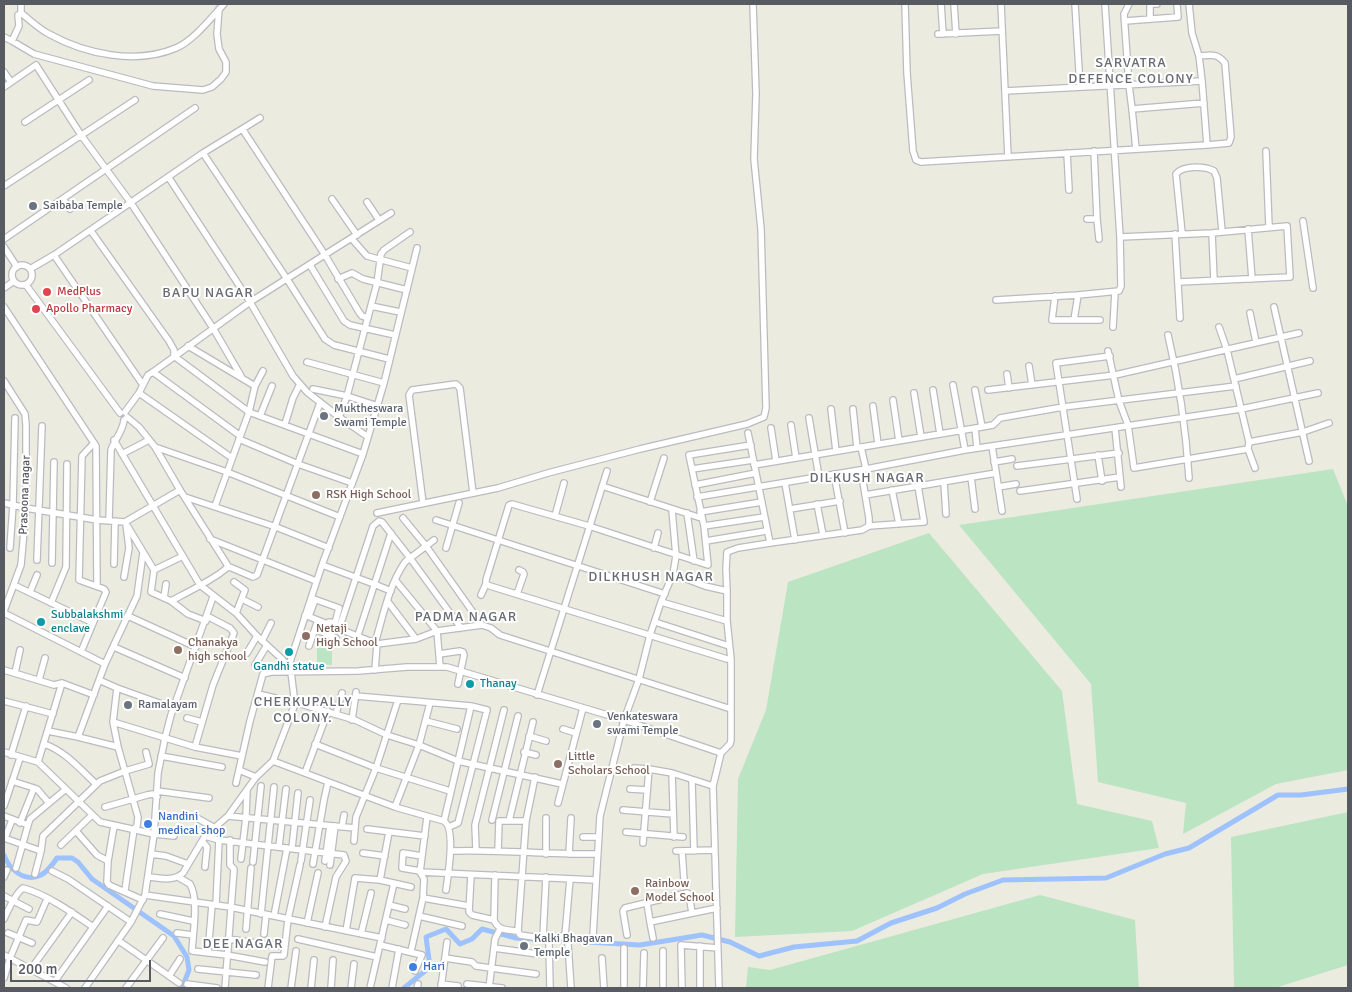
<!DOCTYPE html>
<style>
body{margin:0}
#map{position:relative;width:1352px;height:992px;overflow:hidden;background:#ecebdf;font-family:Signika,sans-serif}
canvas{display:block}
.frame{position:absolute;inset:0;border:5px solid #585a61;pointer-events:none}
.scale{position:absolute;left:10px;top:960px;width:141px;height:22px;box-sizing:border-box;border:2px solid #585a61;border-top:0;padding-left:6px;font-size:15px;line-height:18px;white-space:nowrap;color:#585a61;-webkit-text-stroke:4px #fff;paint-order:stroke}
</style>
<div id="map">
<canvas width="1352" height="992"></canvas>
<div class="frame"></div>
<div class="scale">200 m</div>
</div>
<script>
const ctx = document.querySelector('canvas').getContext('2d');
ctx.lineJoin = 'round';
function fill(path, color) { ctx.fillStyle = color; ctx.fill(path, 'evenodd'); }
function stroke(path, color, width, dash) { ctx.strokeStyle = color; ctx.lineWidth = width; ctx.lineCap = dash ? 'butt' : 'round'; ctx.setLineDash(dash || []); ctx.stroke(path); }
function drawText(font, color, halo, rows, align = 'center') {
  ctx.font = font + ' Signika,sans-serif'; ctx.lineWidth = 4; ctx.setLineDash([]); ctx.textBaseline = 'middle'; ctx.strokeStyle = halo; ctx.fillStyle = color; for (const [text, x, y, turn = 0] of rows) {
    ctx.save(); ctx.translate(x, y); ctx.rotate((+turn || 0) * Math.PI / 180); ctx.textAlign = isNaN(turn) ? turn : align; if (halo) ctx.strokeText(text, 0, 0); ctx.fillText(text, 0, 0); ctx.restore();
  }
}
const green = new Path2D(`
 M1333,469L1348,506V770L1276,784L1183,834L1186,803L1098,782L1091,684L959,525Z
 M929,533L1062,691L1077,804L1152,821L1159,848L983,874L852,931L735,937L738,779L766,710L788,582Z
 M332,644V665L317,664V645Z
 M1348,812V965L1275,988H1234L1231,837Z
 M1040,895L1135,920L1139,988H746L748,967L770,970Z`);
const canal = new Path2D(`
 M4,855C9,869 24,883 41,875C47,872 53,864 57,858H72L78,862L92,879L174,936L187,957L189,970L182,988
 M404,988L430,967L426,937L446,929L460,944L472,939L482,929L516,938L640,945L702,935L730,942L759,956L794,947L857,941L891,923L937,908L965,894L1003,880L1106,878L1165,854L1189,848L1278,795H1301L1348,789`);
const minor = new Path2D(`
 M905,4L907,73L913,151L916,160L921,162L1207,145L1229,143L1231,137L1225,63C1217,53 1211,55 1199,56
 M941,4L943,34
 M954,4L956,34
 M1001,4L1008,157
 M1075,4L1080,87
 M1129,4L1124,14L1129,85L1132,109L1204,103
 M1189,4L1192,33L1199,56L1202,81
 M219,9L217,34L219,49L226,62V72L221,79L212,87L203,90L153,86L34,54L12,41L19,26L18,15L21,13C30,20 39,29 49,34C85,54 136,65 176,48C193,41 211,18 224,4
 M21,13V4
 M1150,19V4H1157
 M1125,21L1178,17L1177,4
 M938,34L1002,31
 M4,37L12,41
 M4,72L11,82
 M4,87L36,65L81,135L131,203L213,328L241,376
 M1005,91L1202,81L1207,145
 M1132,109L1136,149
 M25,122L89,80
 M243,130L325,255L359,312L362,316L368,318
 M1266,151L1269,227
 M203,153L287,279L325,339L334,345L389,359
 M1067,153L1069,190
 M169,178L250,302L293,376L307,392L339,417L368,437
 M4,186L135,100
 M63,199L70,209
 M332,199L357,235
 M367,202L379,220
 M1087,219H1097L1094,151
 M1097,219L1099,239
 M1303,221L1313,288
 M1248,229L1252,279
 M91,231L169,341L174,350V356L249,412L363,454
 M1182,233L1176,174C1183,165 1205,166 1214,171L1217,178L1222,231
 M1212,233L1214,280
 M1175,234L1180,318
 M1120,237L1212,233L1287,226L1290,277L1179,282
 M4,239L195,108
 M352,239L367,256L412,268
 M4,247L17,267
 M54,255L143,385
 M310,265L344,321L350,325L395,335
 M12 275a10 10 0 1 1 20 0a10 10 0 1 1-20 0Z
 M30,269L54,255L203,153L260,118
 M338,279L352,273L363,279L407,290
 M26,285L120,413
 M4,288L14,281
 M1055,296L1052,320H1074L1078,295
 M996,300L1078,295L1119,291L1121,286L1120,237L1105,4
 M371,306L400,312
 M4,307L96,446L97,586
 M1274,307L1309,461
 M1250,313L1256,342
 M1074,320H1100
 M1113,327L1115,292
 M1219,327L1227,350L1249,442L1248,449L1255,468
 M1168,335C1179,381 1186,430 1189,478
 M188,346L255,386L249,412L215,506
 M1108,351L1119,401L1128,425L1134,468L1248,449
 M307,362L384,383
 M1029,366L1032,385
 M153,372L239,435
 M1007,374L1009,388
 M1234,379L1310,361
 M4,381L25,414L26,425V508L21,565L4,611
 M953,385L965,450
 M255,386L263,371
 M313,389L347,396L378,406
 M933,390L940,434
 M975,390L982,427
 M988,390L1115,375L1299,333
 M139,393L232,458
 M914,393L921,437
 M893,400L899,441
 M873,406L878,444
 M831,409L836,451
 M853,409L857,448
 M125,412L139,393L148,375L153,372L250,302L391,213
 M260,416L272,386
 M127,417L139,427L155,447L180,490L228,566C223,575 182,595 171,601
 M339,417L347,396L377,283L381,254L384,250L410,232
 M809,418L819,477
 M285,424L293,398L300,384
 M791,425L796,458
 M771,428L776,461
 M975,428L977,448
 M1115,428L1121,487
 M748,433L770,543L862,530L869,526V518L861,470
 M239,439L298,464L352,483
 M114,440L200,585L236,613L257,636L283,660L291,672L295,704L273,761L256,777L228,816L205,836L183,873C173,882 161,878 148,877
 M1249,442L1303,432L1329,423
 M992,446L1002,511
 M155,447L227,472L340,517
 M861,447L866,469
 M122,454L149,440
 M1098,455L1102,481
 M994,462L1012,459
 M754,465L982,427L993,425L1000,418L1063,407L1236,386
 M1017,466L1119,453
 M692,469L753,460
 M834,474L845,533
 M971,477L975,509
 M944,482L946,514
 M785,483L795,540
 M695,485L756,473
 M602,486L701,518
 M998,487L1016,484
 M892,490L899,524
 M1020,491L1120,477
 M865,495L996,473
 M185,497L276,527L329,548
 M697,497L866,469L965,450L1241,409L1318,393
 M1077,499L1056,363L1110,356
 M650,502L664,458
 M4,503L26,508L97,520L125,522L180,490
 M423,503L409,395L412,390L456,384L460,388L473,493
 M817,504L823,535
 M790,509L840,501
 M700,512L762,502
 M377,513L498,488L548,473L640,449L747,424L764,417L766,408L761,229L754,159L756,94L753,4
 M687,513L694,561
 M555,516L564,483
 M403,518L426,546L482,625
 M436,520L665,594
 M109,521L111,450C115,439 123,431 124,420
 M125,522L154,570L151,592L171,601L188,614L206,621
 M704,526L764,517
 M869,526L924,522L918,486
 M210,539L316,581
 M706,541L766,531
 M10,548L13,505L15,418
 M446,548L459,503
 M654,548L658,533
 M37,560L42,426
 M52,563L54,462
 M114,564L115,521
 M322,565L374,584L391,591
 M228,567L232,568L253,577L257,575L320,403
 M154,570L183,556
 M673,574L705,586L727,591V621L731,659
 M124,577L129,548L126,524
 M396,581L437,631L440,667
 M234,582L245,590L236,613
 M14,585L93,623
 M727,591L726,569L727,552L738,548L770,543
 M30,592L37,575
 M517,594L524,574L523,572L519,570
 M481,595L486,584
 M164,598L166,584
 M311,598L339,608L335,623L329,622
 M242,599L258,607
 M388,602L416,639
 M661,602L727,621
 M51,603L66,567L67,464
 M4,613L105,664L137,596L143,553
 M305,615L377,644L416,639L437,631L482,625L491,628L500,635L731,709
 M128,616L196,647
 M309,616L315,600
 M655,622L729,646
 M315,629L336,638
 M339,629L373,526L379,521L382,522L410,558L461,628
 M358,635L391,533
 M262,641L271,623
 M375,643C383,616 389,585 405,562L434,540
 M309,646L318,620
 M114,647L185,678
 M81,652L106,592L104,589L79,580L82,456L93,444
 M247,653L257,636
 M439,654L460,651L463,652L464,655L458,684
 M105,664L78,737L118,747
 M255,665L267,645
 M288,668L322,565L363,454L384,383L417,248
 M4,670L54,685L62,683L38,762
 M375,670L377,644
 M15,673L20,650
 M39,680L45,658
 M99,680L117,688L113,722L118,747L138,817L137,826L134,829L125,890
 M62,683L94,695
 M117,688L173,708
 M258,694L275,698
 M537,695L607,471
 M356,696L471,706
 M4,701L53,714
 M294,702L355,720L387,735L419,745L458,761L562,784
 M336,714L342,693
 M187,718L202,722
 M352,720L356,692
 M426,721L457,729
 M113,722L195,747L242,756
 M563,729L576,733
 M48,731L78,737
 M529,736L546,741
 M44,744C65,751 80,769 96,784
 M315,744L376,768L450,791
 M195,747L213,685L234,633L230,628L207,616
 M4,752L38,762L100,822L154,834L174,836
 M524,752L536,755
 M721,753L730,744L731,740V659H727L490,586L486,584V580L509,505L512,504L589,526L708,565L704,526L689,455L751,445
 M11,755L26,706
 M161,756L222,767
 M273,761L395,807L444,821
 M634,768L649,769
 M239,770L256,777
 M305,773L328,711
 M672,773L674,837
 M535,777L526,821L518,931L520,935L534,937L565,936L570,879
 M12,781L37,789L49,803
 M692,781L694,851
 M236,783L250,721L263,674L271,672L358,671L407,667H447L624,720L721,753L713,786L719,988
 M630,789L647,790
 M157,791L209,798
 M558,803L583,708
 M4,806L20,758
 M105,807L147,795L153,794L157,797
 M395,807L419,745L430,703
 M623,810L673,814
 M4,816L28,825L30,819L66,789
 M228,816L355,828L356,817L376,768L398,700
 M197,818L213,827
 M546,818V854
 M492,820L518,716
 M509,821L533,722
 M20,823L34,788
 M114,826L108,861L107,882L109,885L143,900
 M342,827L344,815
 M367,829L425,836
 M76,831L97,855L108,861
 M626,832L683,837
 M205,836L219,840L344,855L346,861L336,877L325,927
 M583,837H598
 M4,838L41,851
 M5,838L12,820
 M202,841L207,847L205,867
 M354,841L355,828
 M643,843L649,769L672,773L713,786
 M61,845L92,815
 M279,846L286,789
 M292,848L298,793
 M476,850L475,825L504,710
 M451,851C499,849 548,855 597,854
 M498,851L499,821H526
 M676,851L714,850
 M682,851L684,880
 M363,853L385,856
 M151,854L166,856L188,864
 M569,854L571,818
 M241,859L246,817L247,790
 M301,861L310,800
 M325,861L330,826
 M253,862L261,786
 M313,864L324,800L328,782
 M330,865L335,826
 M16,868L28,825
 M52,871L68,879L131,922
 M420,871L402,868L403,853L422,856
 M420,872L596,880
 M35,874L41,851L43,836L100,781L125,771L149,764L146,752
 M471,875L469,912L472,915L494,920
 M495,875L494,920C498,931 508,930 518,931
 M4,877L7,870
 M178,877L190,884C199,899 193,933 192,951L227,955L265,962
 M380,880L389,832
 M446,890C448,876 456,829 444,821L471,706L487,710L458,823L449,827
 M145,895L230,907L382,938
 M4,896L29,909
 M423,898L469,906
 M647,903L650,922L717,908
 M216,905L219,840
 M389,905L405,909
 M160,914L193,921
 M261,914L274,787
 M274,916L287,848
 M419,916L462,926
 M4,919C8,910 16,893 23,888C46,894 73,913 93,927
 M386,920L405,925
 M650,922L653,938
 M307,923L318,873
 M246,929L251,868
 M346,931L355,878L380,880L411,887
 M8,933L32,943
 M177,933L193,935
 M264,934L266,915
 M361,934L371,893
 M627,935L623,911L625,908L687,893L689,894L692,913
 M593,936L600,816L624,720L639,679L650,635L661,602L673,574L676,556L672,510
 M543,937L546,877
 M228,939L278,946
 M298,939L377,957
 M119,941L179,983
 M549,943L550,988
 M568,944L571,988
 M380,945L422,955L415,971
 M700,946V988
 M494,948L538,954
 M624,948V988
 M411,951L423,898L424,879L420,872L427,817
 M208,953L212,905
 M4,955L66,988
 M445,958L472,962L476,966L536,974
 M602,958L604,988
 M31,969L72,912
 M198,969L256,975
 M169,976L180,959
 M4,978L10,958L26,920L37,922L47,899
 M55,981L108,906
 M187,984L217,988
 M441,984L458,986
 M467,984L502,988
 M85,988L131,922L145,895L154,834L158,773L165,738L171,715L213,597
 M126,988L163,938
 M225,988L234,869L230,865V840
 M268,988L272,956H283L284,955L288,919L300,865
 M291,988L296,951
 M311,988L314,960
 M331,988L333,960
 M351,988L354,964
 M370,988L394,883
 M392,988L399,949
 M417,988L418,984
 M441,988L447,942
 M489,988L495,939L500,929
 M643,988L644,953
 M663,988V951
 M682,988L681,945L718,948`);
const markers = [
 [33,206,5,"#6b7280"],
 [47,292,5,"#e0444e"],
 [36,309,5,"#e0444e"],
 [324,416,5,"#6b7280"],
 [316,495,5,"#8d6e63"],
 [41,622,5,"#0f9aa8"],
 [306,636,5,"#8d6e63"],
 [178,650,5,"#8d6e63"],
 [289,652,5,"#0f9aa8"],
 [470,684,5,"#0f9aa8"],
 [128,705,5,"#6b7280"],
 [597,724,5,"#6b7280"],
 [558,764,5,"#8d6e63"],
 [148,824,5,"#3f7fe0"],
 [635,891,5,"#8d6e63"],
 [524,946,5,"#6b7280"],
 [413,967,5,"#3f7fe0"]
];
const worshipNames = [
 ["Saibaba Temple",43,206],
 ["Muktheswara",334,409],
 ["Swami Temple",334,423],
 ["Ramalayam",138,705],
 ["Venkateswara",607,717],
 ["swami Temple",607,731],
 ["Kalki Bhagavan",534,939],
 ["Temple",534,953]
];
const healthNames = [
 ["MedPlus",57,292],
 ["Apollo Pharmacy",46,309]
];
const streetNames = [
 ["Prasoona nagar",25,495,-88]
];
const educationNames = [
 ["RSK High School",326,495],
 ["Netaji",316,629],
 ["High School",316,643],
 ["Chanakya",188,643],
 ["high school",188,657],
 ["Little",568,757],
 ["Scholars School",568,771],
 ["Rainbow",645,884],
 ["Model School",645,898]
];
const cultureNames = [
 ["Subbalakshmi",51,615],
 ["enclave",51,629],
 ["Gandhi statue",289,667,"center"],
 ["Thanay",480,684]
];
const shopNames = [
 ["Nandini",158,817],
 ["medical shop",158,831],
 ["Hari",423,967]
];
const neighbourhoodNames = [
 ["SARVATRA",1131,63],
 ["DEFENCE COLONY",1131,79],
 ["BAPU NAGAR",208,293],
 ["DILKUSH NAGAR",867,478],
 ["DILKHUSH NAGAR",651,577],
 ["PADMA NAGAR",466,617],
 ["CHERKUPALLY",303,702],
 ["COLONY.",303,718],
 ["DEE NAGAR",243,944]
];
fill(green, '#bbe4c2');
stroke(canal, '#9dc2fe', 5);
stroke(minor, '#babbc1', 8);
stroke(minor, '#fff', 5.5);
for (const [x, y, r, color] of markers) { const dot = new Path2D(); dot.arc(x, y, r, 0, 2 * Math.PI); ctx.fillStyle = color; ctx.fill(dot); stroke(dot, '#fff', 2); }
drawText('12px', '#5b616d', '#fff', worshipNames, 'left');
drawText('12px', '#be3a42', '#fff', healthNames, 'left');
drawText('12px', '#585a61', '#fff', streetNames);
drawText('12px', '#785e54', '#fff', educationNames, 'left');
drawText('12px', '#0d838f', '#fff', cultureNames, 'left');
drawText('12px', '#366cbe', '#fff', shopNames, 'left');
ctx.letterSpacing = '1px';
drawText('14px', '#696c73', '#fff', neighbourhoodNames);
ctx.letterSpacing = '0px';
</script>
